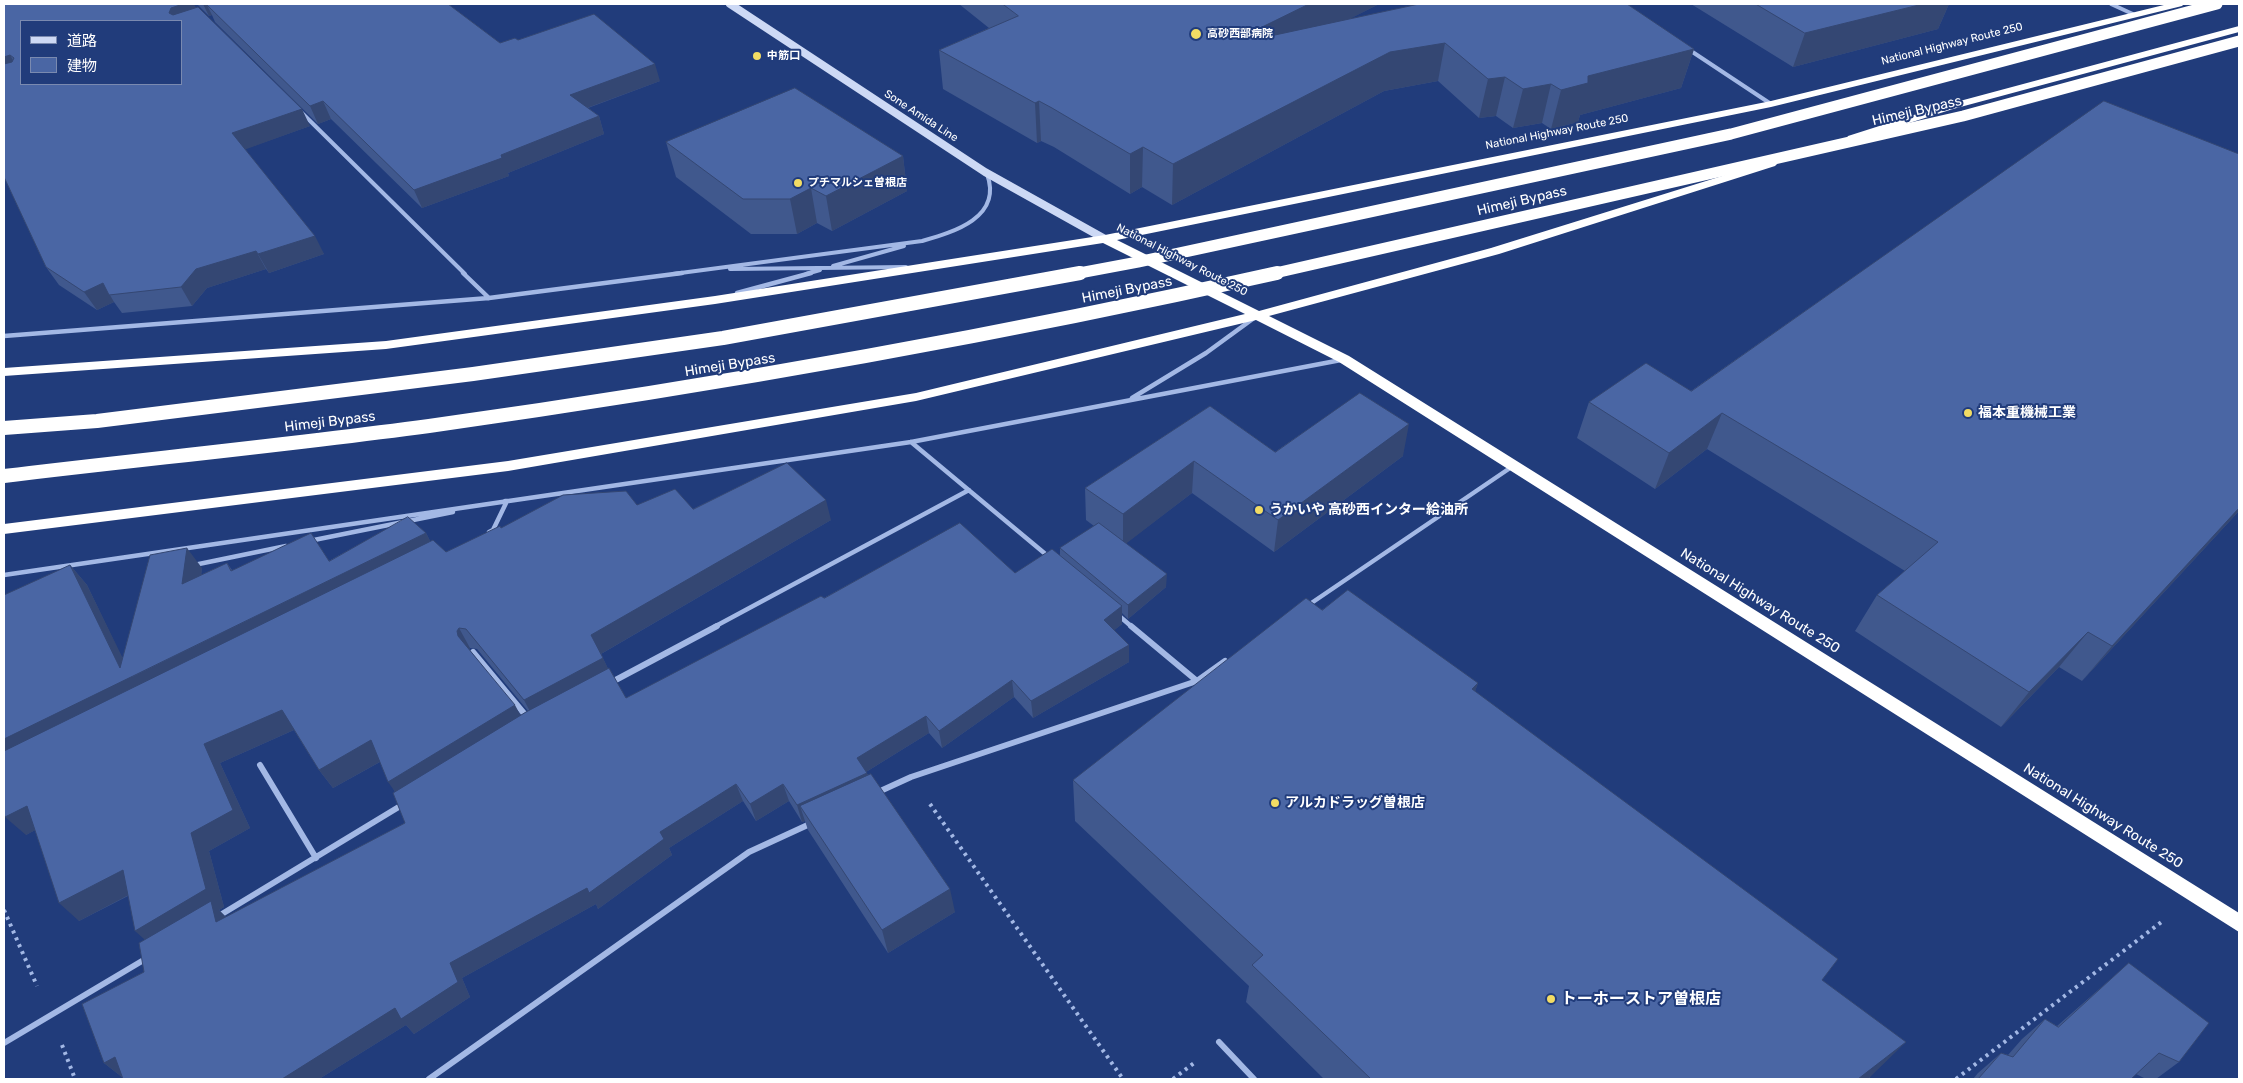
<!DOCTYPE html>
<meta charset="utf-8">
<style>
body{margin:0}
#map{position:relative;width:2243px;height:1083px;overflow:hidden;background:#213c7b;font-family:Rubik,"Noto Sans JP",sans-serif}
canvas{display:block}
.frame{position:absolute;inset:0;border:5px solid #fff;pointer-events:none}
.legend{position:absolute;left:20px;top:20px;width:162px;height:65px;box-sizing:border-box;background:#213c7b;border:1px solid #7a8ab0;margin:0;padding:6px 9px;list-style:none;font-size:15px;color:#fff}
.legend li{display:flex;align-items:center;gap:10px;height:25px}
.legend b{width:25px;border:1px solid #7a8ab0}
</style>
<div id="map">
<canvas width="2243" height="1083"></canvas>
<div class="frame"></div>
<ul class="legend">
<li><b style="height:6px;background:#cdd9f5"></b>道路</li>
<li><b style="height:14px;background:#4a66a4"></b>建物</li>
</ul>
</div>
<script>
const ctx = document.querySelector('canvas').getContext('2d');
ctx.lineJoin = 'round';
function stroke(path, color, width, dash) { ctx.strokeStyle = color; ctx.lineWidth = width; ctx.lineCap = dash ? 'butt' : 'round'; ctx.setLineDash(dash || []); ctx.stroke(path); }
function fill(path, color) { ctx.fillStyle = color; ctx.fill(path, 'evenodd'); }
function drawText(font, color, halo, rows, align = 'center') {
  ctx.font = font + ' Rubik,"Noto Sans JP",sans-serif'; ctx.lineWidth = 4; ctx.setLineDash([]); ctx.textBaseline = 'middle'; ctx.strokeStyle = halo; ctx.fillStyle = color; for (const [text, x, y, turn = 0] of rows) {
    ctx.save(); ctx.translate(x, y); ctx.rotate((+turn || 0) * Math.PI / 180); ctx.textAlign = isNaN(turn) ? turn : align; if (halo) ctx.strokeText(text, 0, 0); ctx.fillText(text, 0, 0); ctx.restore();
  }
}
const path = new Path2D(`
 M930,804L1123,1079
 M4,910L37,986
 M62,1045L75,1079
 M1173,1079L1194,1063
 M1956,1079L2164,920`);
const streetFar2 = new Path2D(`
 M2111,4L2135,15
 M1688,49L1771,104
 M301,112L465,274
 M833,266L904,246
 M730,269L906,267
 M673,274L922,241C953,232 1003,218 987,174
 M806,274L820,270`);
const streetFar1 = new Path2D(`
 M463,273L489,298
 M737,293L811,273
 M4,336L489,298L682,273
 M1132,398L1206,353L1254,318
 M911,442L1049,557
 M489,532L493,530L507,501H505
 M309,541L453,512
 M194,565L286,546
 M4,575L911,442L1341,360
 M1307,606L1513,466
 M1117,614L1132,627
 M714,627L969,490`);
const street = new Path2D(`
 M1131,626L1197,681
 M473,652L527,717
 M610,683L717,626
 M260,765L316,858
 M876,793L911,777L1197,681L1225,661
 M217,917L402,805
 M1219,1042L1254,1079
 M4,1043L147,958
 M429,1079L749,852L812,823`);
const secondary = new Path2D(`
 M730,4L985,172L1105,239`);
const highway = new Path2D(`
 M2168,4H2184L2182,6L1771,107L1117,240L1259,311L1491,248L1767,162H1775L1777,164L1775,166L1499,254L1269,316L1349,356L2239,913V932L1339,362L1256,320L916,401L508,471L4,534V524L508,461L916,393L1245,314L1103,243L715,304L386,349L4,376V368L386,341L715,296L1105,235L1771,101Z
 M2239,26V32L1953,109L1856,140H1848L1847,138L1848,136L1945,105Z`);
const highwayBridgeFar1 = new Path2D(`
 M1074,274L1138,262L1731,134L2217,4
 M1271,274L1963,116L2239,41`);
const highwayBridge = new Path2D(`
 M4,428L97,421L473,374L723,338L1080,273
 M4,476C145,459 288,445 429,426C713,386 997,336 1277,273`);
const wall = new Path2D(`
 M4,4L196,8L310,126L245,149L324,254L269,273L266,269L207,288L192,306L122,313L114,302L97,310L59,285L46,267L4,177Z
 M197,4H448L500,43L518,40L660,81L588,108L599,116L604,134L508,173L509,176L422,208L331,119L318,124L215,22L212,15L209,16Z
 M959,4H1379L1351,18L1694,49L1681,88L1580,115L1578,122L1551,129L1542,123L1513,128L1496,116L1479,118L1438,81L1384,91L1172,205L1142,187L1130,194L1054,147L1041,141L1037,143L943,89L939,50L989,28Z
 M1691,4H1949L1938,29L1793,67Z
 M666,142L903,156L907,191L832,231L817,223L797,234H751L676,177Z
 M2239,154V511L2082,681L2059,667L2001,727L1855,631L1877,595L1905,571L1707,449L1655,489L1577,438L1589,402L1691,391Z
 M1210,406L1275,452L1403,456L1274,552L1192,493L1126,543L1166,587L1128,619L1122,613V624L1114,630L1129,645V662L1033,718L1014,697L942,748L929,733L866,772L868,775L955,912L888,953L808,830L805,821L802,822L789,801L756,821L743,801L669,848L672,855L598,909L596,904L462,978L470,997L414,1034L406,1025L319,1079H123L122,1077L104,1063L144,972L145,940L128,896L79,921L35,830L26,835L70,565L87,585L122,658L202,568L201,575L227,563L232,570L329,561L426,533L430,541L446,552L501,528L637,505L831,520L601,654L608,669L626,698L824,598L1015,573L1060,555V548L1094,526L1086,520L1085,488ZM470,648L477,649L528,711L521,715L469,649ZM294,730L319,770L333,788L380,762L395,792L405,823L226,917L219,910L224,907L209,851L250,828L220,763Z
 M1322,610L1478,683L1475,691L1822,980L1870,1078L1868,1079H1324L1246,1002L1249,986L1075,821L1073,780Z
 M2129,963L2179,1062L2156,1079H2146L2136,1074L2131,1079H1973L1978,1073L2001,1053L2008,1055L2022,1039L2045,1019L2057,1026Z`);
const shadedWall = new Path2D(`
 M183,4H194L201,18L181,24L169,13L171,8Z
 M203,4H252L207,5L212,15L209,16Z
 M1309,4H1379L1255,67L1258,29Z
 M1923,4H1949L1938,29L1793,67L1805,33Z
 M1445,43L1438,81L1384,91L1172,205L1173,164L1390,52Z
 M1694,49L1681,88L1580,115L1578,122L1551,129L1561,90L1588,76Z
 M10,55L20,72L4,77V57Z
 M655,64L660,81L576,112L570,95Z
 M1505,77L1496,116L1479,118L1488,79Z
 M1551,84L1542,123L1513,128L1523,89Z
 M323,101L331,119L318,124L310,106Z
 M1039,101L1041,141L1037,143L1035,103Z
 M302,109L310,126L241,151L232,133Z
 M599,116L604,134L508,173L509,176L422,208L414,190Z
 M1143,147L1142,187L1130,194V154Z
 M903,156L907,191L832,231L826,196Z
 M811,188L817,223L797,234L790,199Z
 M315,236L324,254L269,273L258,254Z
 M256,251L266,269L207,288L192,306L181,287L196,269Z
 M103,283L114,302L97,310L84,292Z
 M1722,413L1707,449L1655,489L1669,453Z
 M1409,424L1403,456L1274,552L1278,520Z
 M1194,461L1192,493L1123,546V514Z
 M826,500L831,520L599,655L591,635Z
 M2239,508V511L2082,681L2112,646Z
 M426,533L437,554L4,769V739L120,668L70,565L87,585L132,677Z
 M187,548L202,568L198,604L182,584Z
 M1167,574L1166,587L1128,619V605Z
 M1122,606V624L1105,638L1104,620Z
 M459,628L470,648L468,651L458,636L457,631Z
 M2088,632L2059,667L2001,727L2029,692Z
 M1129,645V662L1033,718L1031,701Z
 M603,658L612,677L534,719L524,700Z
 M1012,680L1014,697L942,748L939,731Z
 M1478,683L1464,726L1472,689Z
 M515,705L525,724L401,800L388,782Z
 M282,710L296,729L220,763L250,828L209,851L224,907L219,910L226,917L232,938L154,948L135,931L204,744Z
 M926,716L929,733L861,775L857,758Z
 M371,740L385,759L333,788L319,770Z
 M867,773L871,790L800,806L805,821L802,822L797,805Z
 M736,784L743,801L669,848L672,855L598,909L596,904L462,978L470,997L414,1034L406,1025L319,1079H282L450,963Z
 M783,784L789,801L756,821L750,804Z
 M27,806L47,824L26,835L5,817Z
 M123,870L142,888L79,921L59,903Z
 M950,889L955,912L888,953L882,930Z
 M1906,1042L1868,1079H1858Z
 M115,1057L123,1078L104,1063Z`);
const building = new Path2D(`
 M4,4H183L171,8L169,13L173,15L198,7L302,109L232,133L315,236L258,254L256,251L196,269L181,287L109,295L103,283L84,292L46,267L4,177V64L12,62L14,58L10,55L4,57ZM21,21H181V84H21Z
 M209,4H448L500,43L515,38L518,40L594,14L655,64L570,95L599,116L501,155L502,158L414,190L323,101L310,106L207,5Z
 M1003,4H1309L1258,29L1261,38L1419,4H1627L1694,49L1588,76V83L1561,90L1551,84L1523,89L1505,77L1488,79L1445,43L1390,52L1173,164L1143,147L1130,154L1052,108L1039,101L1035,103L939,50L1018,16Z
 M1756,4H1923L1805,33Z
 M795,88L903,156L826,196L811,188L790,199H743L666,142Z
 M2104,101L2239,154V508L2112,646L2088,632L2029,692L1877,595L1938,542L1722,413L1669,453L1589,402L1646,363L1691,391Z
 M1360,393L1409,424L1278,520L1194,461L1123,514L1085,488L1210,406L1275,452Z
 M787,463L826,500L591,635L603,658L524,700L466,629L459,628L457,631L458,636L515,705L388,782L371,740L319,770L282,710L204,744L233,810L191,833L206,889L135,931L123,870L59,903L27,806L5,817L4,813V751L433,540L446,552L500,526L501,528L563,495L626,491L637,505L675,489L693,509Z
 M408,517L426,533L4,739V595L70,565L120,668L150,555L187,548L182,584L227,563L231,571L311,533L329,561Z
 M960,523L1015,573L1052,549L1122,606L1104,620L1129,645L1031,701L1012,680L939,731L926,716L857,758L867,773L797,805L783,784L750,804L736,784L660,832L664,839L589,893L587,888L450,963L458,982L401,1019L395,1008L282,1079H123L115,1057L104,1063L82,1004L144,972L139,943L211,901L216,922L405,823L393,793L526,712L609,668L626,698L821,596L824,598Z
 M1099,523L1167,574L1128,605L1060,548Z
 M1348,590L1478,683L1472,689L1838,959L1822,980L1906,1042L1858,1079H1371L1252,965L1263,955L1073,780L1306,598L1322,610Z
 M871,774L950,889L882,930L800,806Z
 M2129,963L2209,1023L2179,1062L2159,1053L2131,1079H1978L2001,1053L2013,1057L2045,1019L2058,1027Z`);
const markers = [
 [1196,34,6,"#f2dc64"],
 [757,56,5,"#f2dc64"],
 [798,183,5,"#f2dc64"],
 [1968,413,5,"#f2dc64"],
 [1259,510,5,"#f2dc64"],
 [1275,803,5,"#f2dc64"],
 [1551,999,5,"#f2dc64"]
];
const farPoinames = [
 ["高砂西部病院",1207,34],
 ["中筋口",767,56],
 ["プチマルシェ曽根店",808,183]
];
const farStreetnames = [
 ["National Highway Route 250",1952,44,-14],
 ["Sone Amida Line",921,116,33],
 ["National Highway Route 250",1557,132,-11],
 ["National Highway Route 250",1182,260,27]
];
const streetNames = [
 ["Himeji Bypass",1917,111,-13],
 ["Himeji Bypass",1522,201,-13],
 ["Himeji Bypass",1127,290,-11],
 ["Himeji Bypass",730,365,-9],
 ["Himeji Bypass",330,422,-7],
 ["National Highway Route 250",1760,601,32],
 ["National Highway Route 250",2103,816,32]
];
const poiNames = [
 ["福本重機械工業",1978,413],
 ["うかいや 高砂西インター給油所",1269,510],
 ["アルカドラッグ曽根店",1285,803]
];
const nearPoinames = [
 ["トーホーストア曽根店",1561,999]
];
stroke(path, '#a3b8e5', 4, [3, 4.5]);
stroke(streetFar2, '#a3b8e5', 4);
stroke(streetFar1, '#a3b8e5', 4.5);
stroke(street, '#a3b8e5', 6);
stroke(secondary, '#cdd9f5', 8);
fill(highway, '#fff');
stroke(highwayBridgeFar1, '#fff', 11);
stroke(highwayBridge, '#fff', 14);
fill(wall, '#40588d');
fill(shadedWall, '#344773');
fill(building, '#4a66a4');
stroke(building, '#344773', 1);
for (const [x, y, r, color] of markers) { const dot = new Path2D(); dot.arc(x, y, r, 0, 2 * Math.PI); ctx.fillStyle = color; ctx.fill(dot); stroke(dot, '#213c7b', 2); }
drawText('bold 11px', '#fff', '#213c7b', farPoinames, 'left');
drawText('11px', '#fff', '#213c7b', farStreetnames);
drawText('14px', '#fff', '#213c7b', streetNames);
drawText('bold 14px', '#fff', '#213c7b', poiNames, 'left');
drawText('bold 16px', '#fff', '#213c7b', nearPoinames, 'left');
</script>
